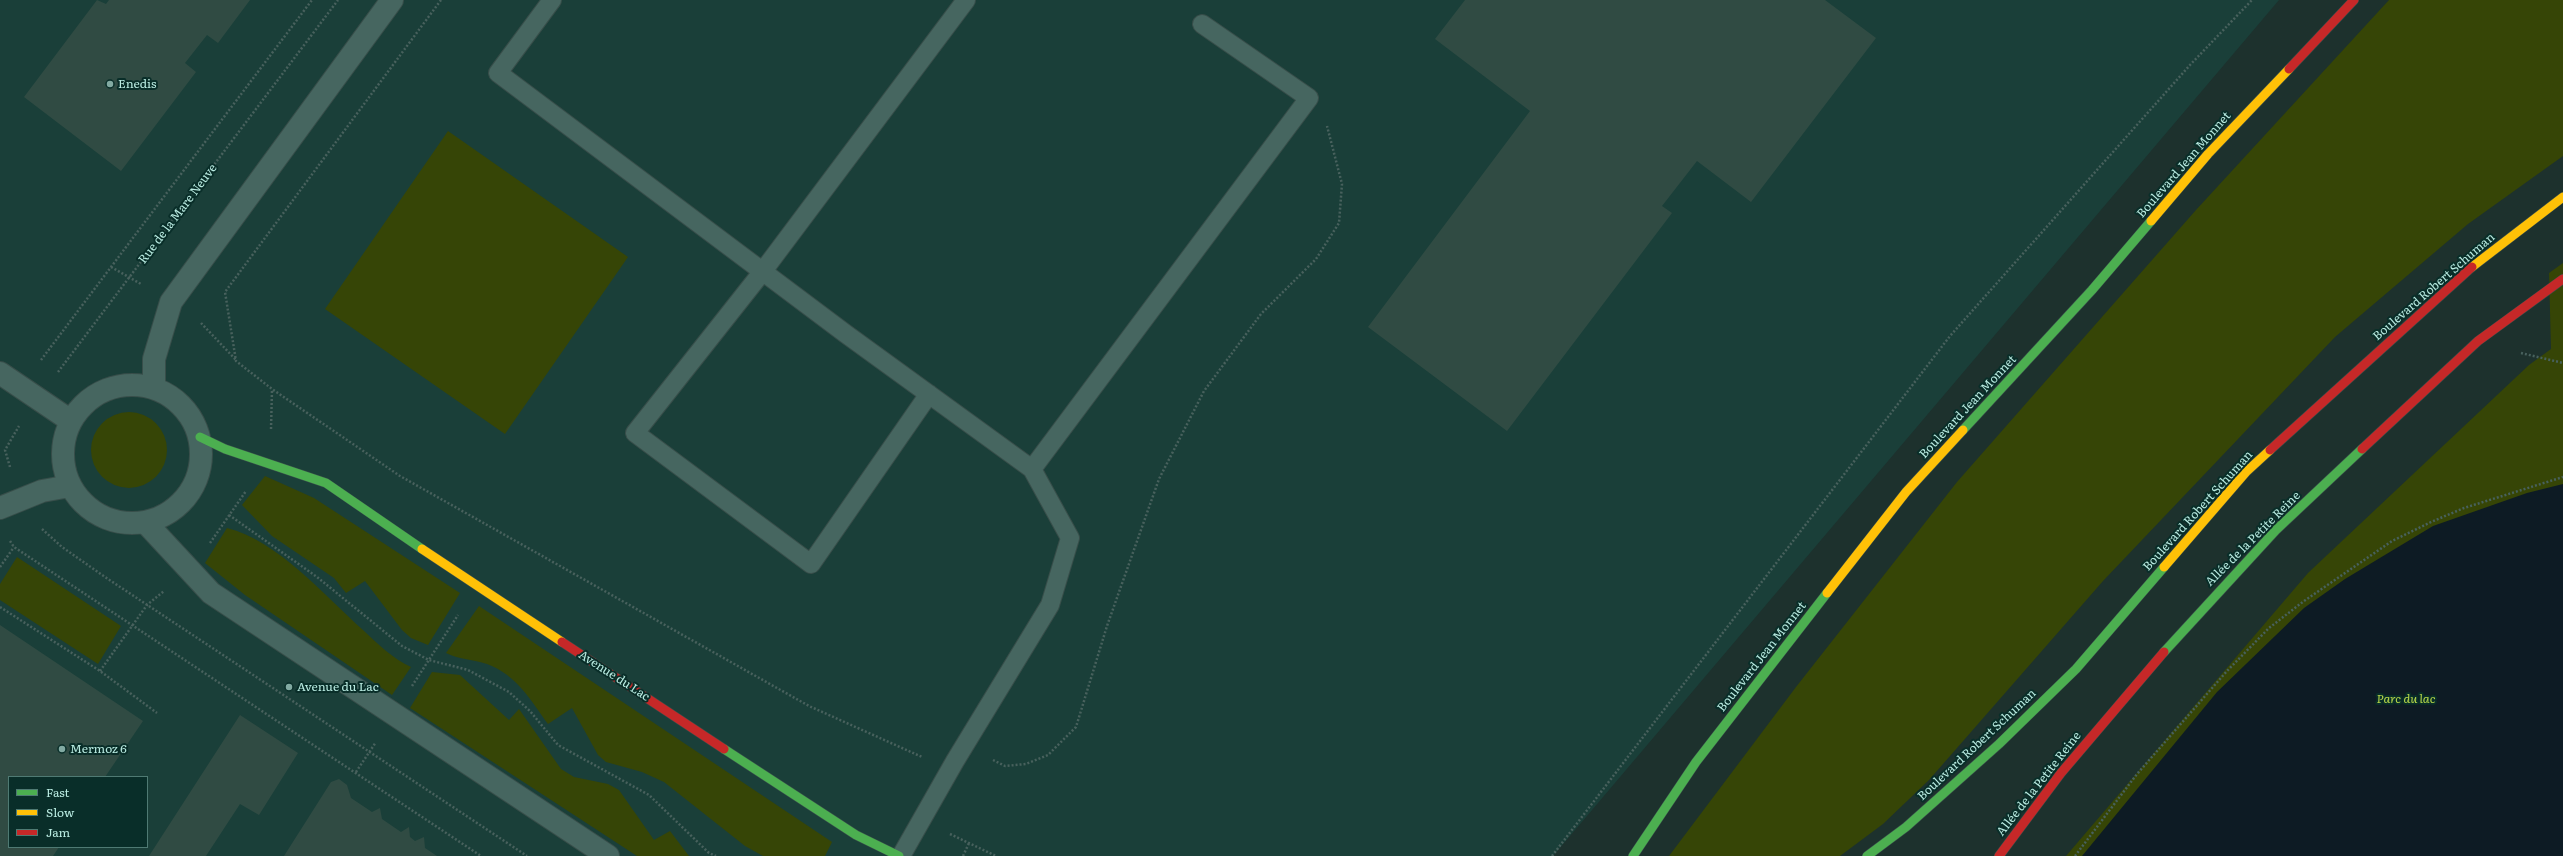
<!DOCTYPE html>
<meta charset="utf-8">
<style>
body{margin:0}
#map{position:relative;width:2563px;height:856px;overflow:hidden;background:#1d312d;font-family:Literata,serif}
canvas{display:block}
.legend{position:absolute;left:8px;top:776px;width:140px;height:72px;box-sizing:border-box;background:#092e29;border:1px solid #4f7a73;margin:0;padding:5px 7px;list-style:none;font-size:12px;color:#b9ebe1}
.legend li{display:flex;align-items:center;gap:8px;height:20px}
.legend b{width:20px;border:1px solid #4f7a73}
</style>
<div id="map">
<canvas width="2563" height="856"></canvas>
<ul class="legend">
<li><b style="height:5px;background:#4caf50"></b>Fast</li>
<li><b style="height:5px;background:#ffc107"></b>Slow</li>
<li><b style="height:5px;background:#c62828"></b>Jam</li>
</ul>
</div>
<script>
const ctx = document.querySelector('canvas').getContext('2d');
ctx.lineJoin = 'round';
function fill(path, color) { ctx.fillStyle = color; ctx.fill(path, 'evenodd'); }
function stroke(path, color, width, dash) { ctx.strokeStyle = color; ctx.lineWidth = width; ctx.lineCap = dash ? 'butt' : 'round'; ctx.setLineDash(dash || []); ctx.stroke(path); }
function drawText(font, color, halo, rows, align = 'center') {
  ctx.font = font + ' Literata,serif'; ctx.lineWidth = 4; ctx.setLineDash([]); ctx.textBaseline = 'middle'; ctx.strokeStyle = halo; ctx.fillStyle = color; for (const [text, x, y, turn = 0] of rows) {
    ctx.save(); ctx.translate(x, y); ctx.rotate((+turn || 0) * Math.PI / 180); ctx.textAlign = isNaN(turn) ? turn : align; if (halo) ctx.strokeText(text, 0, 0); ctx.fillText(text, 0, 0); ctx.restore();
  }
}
const built = new Path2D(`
 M0,0H2279L1553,856H0ZM9,777H147V847H9Z`);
const green = new Path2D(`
 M2389,0H2563V156L2468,224L2335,337L2103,581L1929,780L1883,824L1840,856H1669L1796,687L1957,482L2196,210Z
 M448,131L628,257L505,434L325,309Z
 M2563,263V856H2066L2308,573L2529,365L2551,349L2549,273Z
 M91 450a38 38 0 1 1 76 0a38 38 0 1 1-76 0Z
 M265,476L314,498L460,593L428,645L411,638L402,630L365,581L346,593L334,578L272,536L242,505Z
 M227,528C277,540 325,596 363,630C378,644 392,658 411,667L392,695L245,595L205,563Z
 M17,557L121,626L98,664L0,600V584Z
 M479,606L832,842L825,856H763L745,846L664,782L642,772L606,762L598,755L572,708L548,724C531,701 517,675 487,664C473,659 460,660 446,653Z
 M432,672L460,675L509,720L519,709L561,769L574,777L608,784L619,790L654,840L670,831L689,856H637L410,708Z`);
const water = new Path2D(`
 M2563,484V856H2082L2217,692L2304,608L2345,579L2433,526L2527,493Z`);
const building = new Path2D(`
 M97,0L106,4L109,0H250L218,43L207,35L185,63L196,72L121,171L24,97Z
 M1465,0H1825L1876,38L1751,202L1697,161L1662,206L1672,213L1507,431L1368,327L1530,111L1435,39Z
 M0,625L143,721L105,777H9V847H59L53,856H0Z
 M240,715L298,753L259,815L240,804L206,856H149Z
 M339,779L347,785L351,798L372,812L380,808L382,819L401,832L409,827L410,837L415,841L424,837L425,848L437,856H284L331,782Z`);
const path = new Path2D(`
 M441,0L225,292L236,361L272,389L400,476L809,706L922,757
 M111,267L141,284
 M201,323L236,360
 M2521,353L2563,363
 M41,360L312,0
 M58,372L338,0
 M271,429L272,390
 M10,467L5,450L19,426
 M229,515L317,577L402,646L429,660L468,670L509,692L530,711L558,745L649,795L709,853L716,856
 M42,529L62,547L105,577L527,856
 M10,541L14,547L481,856
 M210,543L246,491
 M0,567L14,547
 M0,607L100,671L157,713
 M100,671L147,605L164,591
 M412,686L458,615
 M993,760L1005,766L1026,764L1048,755L1076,727L1107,626L1159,479L1204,391L1261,314L1316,259L1339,223L1342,184L1327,126
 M356,772L376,742
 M950,834L996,856
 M963,856L969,843
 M1552,856L1950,336L2190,65L2252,0
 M2075,856L2137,774L2227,671L2269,628L2304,601L2392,541L2431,522L2464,508L2563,477`);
const lane = new Path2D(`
 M552,0L498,73L846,334L1032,469L1070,538L1050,605L955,761L901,856
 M929,394L811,564L635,433L763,271L966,0
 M1032,469L1309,98L1202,24`);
const street = new Path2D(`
 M0,373L71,421
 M63 454a69 69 0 1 1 138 0a69 69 0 1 1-138 0Z
 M154,388V359L171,302L392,0
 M0,508L42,491L70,486
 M146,523L211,593L608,856`);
const fast = new Path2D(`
 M1963,430L2092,290L2151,221
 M200,437L225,449L326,483L422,549
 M2164,652L2276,530L2362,449
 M724,749L856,835L899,856
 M1633,856L1696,762L1827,593
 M1867,856L1906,827L1999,744L2076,669L2164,567`);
const slow = new Path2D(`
 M2151,221L2208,154L2289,69
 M2472,267L2563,197
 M422,549L562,642
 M2164,567L2246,472L2270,450
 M1827,593L1906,492L1963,430`);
const jam = new Path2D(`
 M2289,69L2354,0
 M2362,449L2478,341L2563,279
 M2270,450L2472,267
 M562,642L724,749
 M1999,856L2061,773L2164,652`);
const markers = [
 [110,84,4,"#82aaa2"],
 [289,687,4,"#82aaa2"],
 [62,749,4,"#82aaa2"]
];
const poiNames = [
 ["Enedis",118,84],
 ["Avenue du Lac",297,687],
 ["Mermoz 6",70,749]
];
const streetNames = [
 ["Boulevard Jean Monnet",2184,165,-49],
 ["Rue de la Mare Neuve",178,214,-53],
 ["Boulevard Robert Schuman",2434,287,-41],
 ["Boulevard Jean Monnet",1968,407,-47],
 ["Boulevard Robert Schuman",2198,511,-48],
 ["Allée de la Petite Reine",2253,539,-45],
 ["Boulevard Jean Monnet",1762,657,-52],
 ["Avenue du Lac",614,676,33],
 ["Boulevard Robert Schuman",1977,745,-43],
 ["Allée de la Petite Reine",2039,784,-52]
];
const parkNames = [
 ["Parc du lac",2406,699]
];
fill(built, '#1a3f39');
fill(green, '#364506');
fill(water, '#0d1b24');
fill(building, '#304b43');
stroke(lane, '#384e4a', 20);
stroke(street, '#384e4a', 24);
stroke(fast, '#384e4a', 10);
stroke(slow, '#384e4a', 10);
stroke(jam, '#384e4a', 10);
stroke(path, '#48615d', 2.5, [2, 2]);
stroke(lane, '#466660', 18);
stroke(street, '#466660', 22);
stroke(fast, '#4caf50', 9);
stroke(slow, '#ffc107', 9);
stroke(jam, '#c62828', 9);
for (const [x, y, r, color] of markers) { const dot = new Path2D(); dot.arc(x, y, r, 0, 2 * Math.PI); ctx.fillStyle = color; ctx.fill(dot); stroke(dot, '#092e29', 1.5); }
drawText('12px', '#b9ebe1', '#092e29', poiNames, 'left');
drawText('12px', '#b9ebe1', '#092e29', streetNames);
drawText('italic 12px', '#b8d849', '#092e29', parkNames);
</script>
